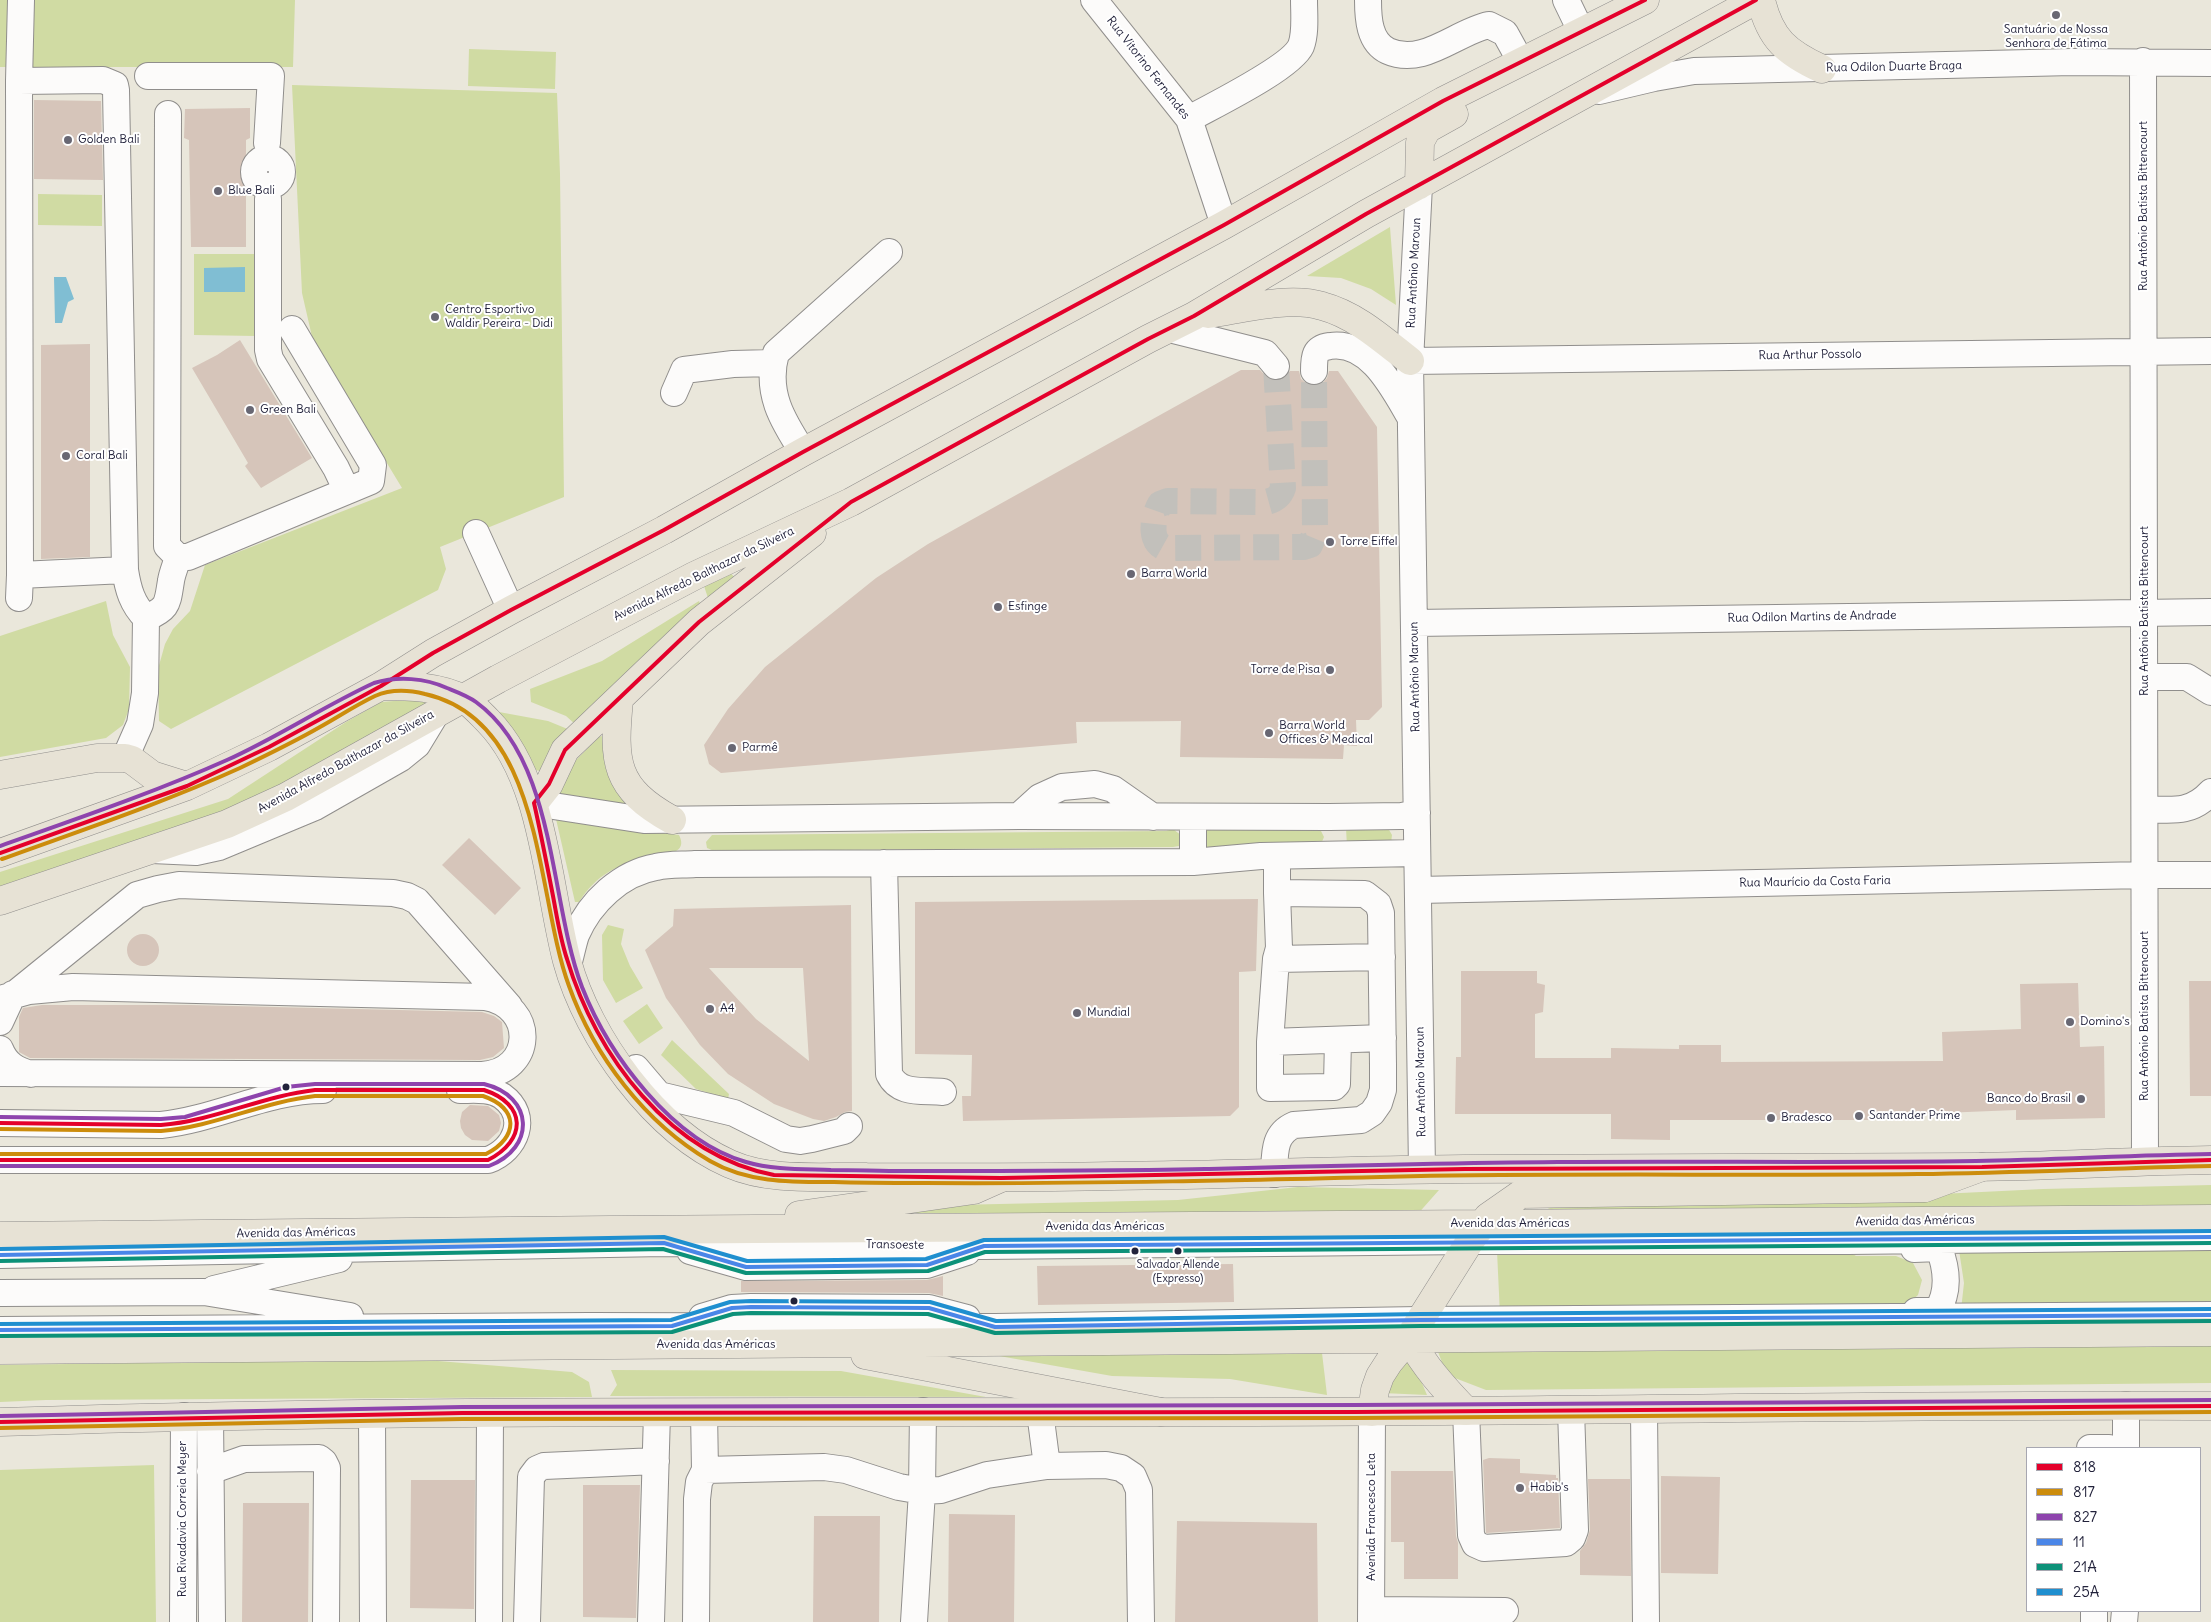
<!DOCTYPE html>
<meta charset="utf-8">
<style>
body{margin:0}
#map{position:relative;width:2211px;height:1622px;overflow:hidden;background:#eae7db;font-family:Delius,sans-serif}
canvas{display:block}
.legend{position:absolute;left:2026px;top:1447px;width:175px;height:165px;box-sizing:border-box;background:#fff;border:1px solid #a7a7b1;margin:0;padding:6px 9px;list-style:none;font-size:15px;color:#22223b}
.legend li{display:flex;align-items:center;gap:10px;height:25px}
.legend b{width:25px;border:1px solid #a7a7b1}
</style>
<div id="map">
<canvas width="2211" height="1622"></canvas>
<ul class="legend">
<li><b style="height:6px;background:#e4002b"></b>818</li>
<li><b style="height:6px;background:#cc8c0c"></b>817</li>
<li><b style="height:6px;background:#8e44ad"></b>827</li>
<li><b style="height:6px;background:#4a86e8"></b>11</li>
<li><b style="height:6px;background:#0c9179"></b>21A</li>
<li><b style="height:6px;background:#1f8fcf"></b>25A</li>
</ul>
</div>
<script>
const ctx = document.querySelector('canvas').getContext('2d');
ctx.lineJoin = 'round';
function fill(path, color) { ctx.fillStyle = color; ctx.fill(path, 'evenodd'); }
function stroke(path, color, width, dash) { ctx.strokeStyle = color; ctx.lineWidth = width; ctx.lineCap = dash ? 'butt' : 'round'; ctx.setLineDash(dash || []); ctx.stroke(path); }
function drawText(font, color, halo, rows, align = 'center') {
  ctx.font = font + ' Delius,sans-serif'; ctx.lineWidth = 4; ctx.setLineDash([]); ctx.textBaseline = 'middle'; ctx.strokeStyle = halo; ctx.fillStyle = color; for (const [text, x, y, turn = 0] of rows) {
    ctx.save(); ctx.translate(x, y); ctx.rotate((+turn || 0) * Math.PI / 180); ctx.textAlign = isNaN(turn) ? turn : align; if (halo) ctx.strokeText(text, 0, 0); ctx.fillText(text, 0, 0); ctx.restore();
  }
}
const green = new Path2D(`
 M0,0H295L293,67H0Z
 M469,49L556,52L555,89L468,86Z
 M292,85L557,93L560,174L564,497L440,547L446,569L438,590L171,729L159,721L158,669L165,644L173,629L190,611L205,565L402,488L313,341L302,293Z
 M38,194L102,195V226L38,225Z
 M1390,227L1396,305L1371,289L1341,278L1307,276Z
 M194,254H257L256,336L194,335Z
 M730,572L734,577L712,597L708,598L704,586Z
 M106,601L113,635L130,667L129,709L123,725L106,738L0,757V636Z
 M699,601L701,606L576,725L566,716L531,702L530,689L602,661Z
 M419,699L426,702L424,709L253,804L0,890V872L228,799L346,722L381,702Z
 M499,712L548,721L570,730L540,771L535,770Z
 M602,736L609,769L629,809L557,794L573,763L599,737Z
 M556,819L679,835C682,841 683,847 676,851C669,855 657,856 649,858C618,864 597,874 579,902H575Z
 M1346,828H1388L1392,835L1391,843L1347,847Z
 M1173,829L1182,836L1179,846L1173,847L714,851L707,848L706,842L712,835L1166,831Z
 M1207,829H1320L1324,837L1321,844L1210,848L1205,846L1202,833Z
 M608,925L624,929L621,944L630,966L643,988L616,1003L603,980L602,935Z
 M647,1004L663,1028L639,1044L623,1021Z
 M672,1040L729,1094L728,1099L696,1089L661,1055Z
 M2211,1185V1205H2139L1994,1212L1534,1215L1568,1200L1899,1196L2043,1189Z
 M1298,1187L1439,1190L1416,1216L911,1213L955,1205L1178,1200Z
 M2211,1246V1308L1961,1310L1964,1283L1959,1250Z
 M1846,1250L1856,1256H1896L1913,1263L1922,1280L1918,1295L1907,1305L1500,1315L1497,1251Z
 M2211,1343V1383L1486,1390L1447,1375L1438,1352Z
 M1162,1347L1322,1353L1327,1395L1230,1379L1112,1376L971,1351Z
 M1410,1355L1427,1395L1382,1393Z
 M414,1359L572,1372L589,1382L592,1397L46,1400L0,1402V1365Z
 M611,1370L841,1371L986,1397L610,1396L617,1385Z
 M154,1465L156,1622H0V1470Z`);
const water = new Path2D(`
 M245,267V292H204V268Z
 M54,277H66L74,299L68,302L62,323H55Z`);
const building = new Path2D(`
 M34,100L101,101L103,180L34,179Z
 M250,108V138L246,140V247H191L189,140L184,138L185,109Z
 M240,340L312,458L261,488L245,466L248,463L192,368L217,355Z
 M90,344V557L41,559V345Z
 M1241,370H1260L1270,380L1278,381L1286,377L1290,371H1299L1301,379L1307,384L1313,386L1322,384L1327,378L1329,371H1338L1377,427L1382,707L1369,720H1356L1357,746L1344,745L1343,759L1180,757L1181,721L1076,722L1077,743L721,773L709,764L704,745L728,709L765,667L876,578L928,544Z
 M469,838L521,888L495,915L442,865Z
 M1258,899L1256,971L1239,972V1107L1230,1116L963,1121L962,1096H971L972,1055L915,1054V902Z
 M851,905L852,1111L845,1112L836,1117L824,1121L813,1119L774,1104L728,1074L700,1045L666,998L645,950L673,926L674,909ZM709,968H803L809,1061L756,1019Z
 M127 950a16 16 0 1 1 32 0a16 16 0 1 1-32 0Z
 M1461,971H1537V983L1545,985L1543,1012L1535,1014V1058H1611V1048L1679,1049V1045H1721V1062L1943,1061L1942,1032L2021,1029L2020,984L2078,983L2080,1047L2104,1046L2105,1118L2016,1120V1110L1894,1115V1120H1670V1140L1611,1139V1114H1455L1456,1057H1461Z
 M2189,981H2211V1096H2190Z
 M42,1005H191L482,1012L494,1016L502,1022L504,1048L493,1057L480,1060L30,1058L19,1052V1017L23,1008Z
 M470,1105L488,1106L499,1115L501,1123L499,1131L488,1141L472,1140L465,1135L461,1128L460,1121L462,1112Z
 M1233,1264L1234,1302L1038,1305L1037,1266Z
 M943,1276V1296L929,1293L741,1292V1281L927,1280Z
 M1489,1458L1520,1459V1473L1556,1475V1478H1558L1560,1528L1486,1533L1483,1460Z
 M1391,1471H1453L1456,1536L1458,1543V1579H1404V1542H1391Z
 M1661,1476L1720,1477L1718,1574L1661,1573Z
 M1588,1479H1630L1631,1576L1580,1575V1551L1586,1543L1590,1530Z
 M411,1480H475L474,1609L410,1608Z
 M583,1485H640L636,1618L583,1617Z
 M243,1503H309L308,1622H242Z
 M949,1514L1015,1515L1014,1622H948Z
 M814,1516H880L879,1622H813Z
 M1177,1521L1317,1523L1318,1622H1175Z`);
const minorTunnel = new Path2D(`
 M1276,366L1283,488C1280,497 1275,500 1266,502L1168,501L1160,504C1153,516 1148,542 1165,548L1304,547L1310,545L1315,533L1314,371`);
const minor = new Path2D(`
 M21,0L19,81L20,575L125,570
 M1094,0L1189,119L1224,225
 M1368,0C1368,18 1369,42 1388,51C1423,67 1456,32 1489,25L1505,33L1521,62
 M1566,0L1581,31
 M2143,61L2145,1161
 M148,76H271L267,143
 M19,81L103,80L115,85L116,90L125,570C128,589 132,604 146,618L145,693L140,724L125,758
 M1599,91L1654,78L1694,71L2072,62L2211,63
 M1189,119C1212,106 1291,68 1301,46C1306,33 1304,14 1304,0
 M254 172a14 14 0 1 1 28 0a14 14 0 1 1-28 0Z
 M1419,185L1410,361L1422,1170
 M292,329L373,465L371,481L347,491
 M1169,329L1265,353L1276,366
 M1410,361L2211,351
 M1314,371C1314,357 1314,348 1330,346C1370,340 1394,390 1410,417
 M674,393L684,370L733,364L773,363
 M803,452C782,420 765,392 776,353L889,252
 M476,533L511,610
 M178,557H188L347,491L336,468L270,359L268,350V199
 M19,598L20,575
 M146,618C169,608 167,604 171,581C172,573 176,565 178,557L167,546L168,114
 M1414,623L2211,612
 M2145,677H2187L2211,692
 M534,803L644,820L1019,816L1329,817L1402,816L1417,813
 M2145,809C2172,810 2191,814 2211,792
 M1019,816L1040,797L1062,787L1095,784L1113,789L1153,817
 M1193,817V862
 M152,850L196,852L219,847L315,807L401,758L417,745L437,712
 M884,863L889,1074C899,1095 922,1090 943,1092
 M1418,890L2145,875H2211
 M1277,893L1279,948L1276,959L1270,1042V1088L1334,1087L1337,1084L1338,1040
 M1276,959L1382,957
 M568,965C571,955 573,944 576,935C590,902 621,873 656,867C669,864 682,865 695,864L1193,862L1261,856L1417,853
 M16,993L137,895L158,889L179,885L393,893L407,896L417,901L509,1006
 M0,999L29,991L73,987L485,997C537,1006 534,1072 482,1075L0,1073
 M0,1022L13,994
 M1270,1042L1383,1038
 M0,1049C6,1064 16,1070 31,1074
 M636,1068L659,1095L734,1113L786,1139L800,1141L812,1139L844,1131L849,1126
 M0,1123L161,1125C217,1119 267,1090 323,1090
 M0,1160H488C516,1150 530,1116 502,1096C490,1088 474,1090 460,1090
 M1274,1174C1275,1154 1273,1134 1294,1125L1361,1120L1372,1113L1379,1103L1383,1090V1065L1381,913L1378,904L1365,894L1277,893V856
 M1914,1249L1939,1248C1947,1269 1950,1291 1937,1311H1916
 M690,1251L746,1267L927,1265L967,1252
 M0,1255L664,1243L984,1246L1470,1241H1848L2211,1237
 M214,1289L339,1259
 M0,1293L204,1292L350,1316
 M702,1317L732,1308L751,1307L929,1308L967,1318
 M0,1330L589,1326L995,1327L1420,1320L2211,1315
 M2126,1405V1448
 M1644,1410L1646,1622
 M1466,1411L1471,1535L1475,1544L1484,1548L1566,1543L1572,1538L1575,1530L1571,1410
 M704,1412L705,1470
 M1040,1412L1047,1466
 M372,1415L373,1622
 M210,1416L212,1622
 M2090,1448H2109
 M210,1471L244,1459L319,1458L324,1462L327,1468L326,1622
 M1372,1610L1505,1611
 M183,1622L184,1416
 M489,1622L490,1414
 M527,1622L531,1477L537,1469L544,1466L656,1461
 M651,1622L657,1413
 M696,1622L697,1499L699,1482L705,1470L824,1467L846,1470L899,1487L922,1491L941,1490L987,1475L1047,1466L1106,1465L1121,1468L1133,1476L1139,1490L1141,1622
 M914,1622L922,1491L923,1411
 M1371,1622L1372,1412
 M2094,1622V1611
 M2124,1622L2125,1611`);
const major = new Path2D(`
 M1761,0C1770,39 1787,53 1822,69
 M1419,185L1420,142L1427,129L1454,114
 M1208,314C1242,309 1289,296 1322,306C1356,315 1383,340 1410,361
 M381,686C408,686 440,686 465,700C473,705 481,714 488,721C545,779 547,886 567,961C588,1038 655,1131 730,1164C771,1182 822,1176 867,1177C949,1177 1030,1178 1112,1176C1229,1175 1347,1170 1464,1169C1635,1169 1806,1169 1976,1167C2055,1166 2133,1161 2211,1160
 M619,700C613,762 614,788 672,820
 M0,775L97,758H125L132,760L152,775L187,786
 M534,803L549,784L565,750L699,622L812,533
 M0,853L187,786L269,747L381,686L433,653L511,610L664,530L803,452L1224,225L1443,101L1645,0
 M0,901L227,824L286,797L498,679L694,576L851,502L1148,339L1194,316L1366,214L1756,0
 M0,1422C411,1408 822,1413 1233,1412C1559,1412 1885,1404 2211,1406`);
const highway = new Path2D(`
 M799,1215L974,1190L1001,1178
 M0,1236L610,1230L2211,1219
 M1409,1338C1424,1366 1444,1388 1466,1411
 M0,1350L2211,1332
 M865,1355L1161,1412
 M1372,1412L1375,1390L1380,1376L1389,1362L1409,1338L1470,1241L1488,1217L1521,1194L1925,1188L1982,1167`);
const bus1 = new Path2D(`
 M1756,0L1366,214L1194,316L1148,339L851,502L699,622L565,750L549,784L534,803C541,834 547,865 553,896C557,917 560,938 567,959C596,1056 670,1155 774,1175L1001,1178L1465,1169L1982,1167L2211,1160
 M0,853L187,786L269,747L381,686L433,653L511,610L664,530L803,452L1224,225L1443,101L1645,0
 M0,1123L161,1125C214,1121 262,1096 315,1090H484C527,1104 527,1140 488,1160H0
 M0,1422L462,1413L1355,1412L2211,1406`);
const bus2 = new Path2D(`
 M2,859C82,830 163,803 240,768C267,755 294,742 320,727C338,717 356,705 375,696C391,689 409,690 425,694C545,721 535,894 569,986C594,1056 645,1123 710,1161C748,1183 792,1182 834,1182C864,1183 894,1183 924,1183C1089,1184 1255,1180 1421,1176C1586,1173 1752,1176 1918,1174C2016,1173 2113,1168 2211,1166
 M0,1129L161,1131C214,1127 262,1102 315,1096H483C519,1108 519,1137 486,1154H0
 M0,1428L462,1419L1355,1418L2211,1412`);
const bus3 = new Path2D(`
 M0,846C76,819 153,793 227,760C278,737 324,706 374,683C398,676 425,678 447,688C457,692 468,696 476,702C557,761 549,901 582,987C609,1056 673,1141 746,1162C773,1170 802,1169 831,1170C856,1170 880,1171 905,1171C1005,1171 1105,1171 1205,1169C1323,1166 1440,1163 1558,1162C1697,1161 1836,1163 1976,1161C2054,1160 2132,1155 2211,1154
 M0,1166H489C536,1148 534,1096 484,1084H315L286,1087L185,1117L161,1119L0,1117
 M0,1416L462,1407L1355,1405L2211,1400`);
const bus4 = new Path2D(`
 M0,1255L664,1243L746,1267L927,1265L984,1246L2211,1237
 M0,1330L672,1326L732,1308L751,1307L929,1308L995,1327L1420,1320L2211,1315`);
const bus5 = new Path2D(`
 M0,1261L663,1249L746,1273L928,1271L985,1252L2211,1243
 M0,1336L672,1332L733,1314L751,1313L928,1314L995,1333L1420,1326L2211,1321`);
const bus6 = new Path2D(`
 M0,1249L664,1237L747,1261L926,1259L984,1240L2211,1231
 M0,1324L671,1320L730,1302L751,1301L930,1302L996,1321L1420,1314L2211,1309`);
const markers = [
 [2056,15,5,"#686773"],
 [68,140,5,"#686773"],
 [218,191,5,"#686773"],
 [435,317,5,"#686773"],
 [250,410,5,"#686773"],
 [66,456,5,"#686773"],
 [1330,542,5,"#686773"],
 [1131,574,5,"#686773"],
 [998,607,5,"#686773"],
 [1330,670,5,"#686773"],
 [1269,733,5,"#686773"],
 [732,748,5,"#686773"],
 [710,1009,5,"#686773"],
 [1077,1013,5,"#686773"],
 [2070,1022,5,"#686773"],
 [286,1087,4.5,"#22223b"],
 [2081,1099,5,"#686773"],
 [1859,1116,5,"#686773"],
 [1771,1118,5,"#686773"],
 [1135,1251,4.5,"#22223b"],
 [1178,1251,4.5,"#22223b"],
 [794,1301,4.5,"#22223b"],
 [1520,1488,5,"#686773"]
];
const busNames = [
 ["Salvador Allende",1178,1265],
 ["(Expresso)",1178,1279]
];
const poiNames = [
 ["Santuário de Nossa",2056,30,"center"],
 ["Senhora de Fátima",2056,44,"center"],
 ["Golden Bali",78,140],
 ["Blue Bali",228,191],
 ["Centro Esportivo",445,310],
 ["Waldir Pereira - Didi",445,324],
 ["Green Bali",260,410],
 ["Coral Bali",76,456],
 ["Torre Eiffel",1340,542],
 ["Barra World",1141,574],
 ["Esfinge",1008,607],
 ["Torre de Pisa",1320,670,"right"],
 ["Barra World",1279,726],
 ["Offices & Medical",1279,740],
 ["Parmê",742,748],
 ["A4",720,1009],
 ["Mundial",1087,1013],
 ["Domino's",2080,1022],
 ["Banco do Brasil",2071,1099,"right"],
 ["Santander Prime",1869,1116],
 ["Bradesco",1781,1118],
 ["Habib's",1530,1488]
];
const streetNames = [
 ["Rua Odilon Duarte Braga",1894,67,-1],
 ["Rua Vitorino Fernandes",1148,68,52],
 ["Rua Antônio Batista Bittencourt",2144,206,-90],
 ["Rua Antônio Maroun",1414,273,-87],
 ["Rua Arthur Possolo",1810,355,-1],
 ["Avenida Alfredo Balthazar da Silveira",704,574,-26],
 ["Rua Antônio Batista Bittencourt",2145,611,-90],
 ["Rua Odilon Martins de Andrade",1812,617,-1],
 ["Rua Antônio Maroun",1415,677,-91],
 ["Avenida Alfredo Balthazar da Silveira",346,762,-29],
 ["Rua Maurício da Costa Faria",1815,882,-1],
 ["Rua Antônio Batista Bittencourt",2145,1016,-90],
 ["Rua Antônio Maroun",1421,1082,-91],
 ["Avenida das Américas",1915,1221,-1],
 ["Avenida das Américas",1510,1224],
 ["Avenida das Américas",1105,1227],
 ["Avenida das Américas",296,1233,-1],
 ["Transoeste",895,1245,1],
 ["Avenida das Américas",716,1345],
 ["Avenida Francesco Leta",1372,1517,-90],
 ["Rua Rivadavia Correia Meyer",183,1519,-90]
];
fill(green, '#d0dba3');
fill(water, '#80bed3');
fill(building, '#d6c5ba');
stroke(minorTunnel, '#c2c0bb', 26, [26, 13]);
stroke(minor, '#908e8c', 28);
stroke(major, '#908e8c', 29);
stroke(highway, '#908e8c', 29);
stroke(minor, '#fcfbfa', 26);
stroke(major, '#e7e2d5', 28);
stroke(highway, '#e7e2d5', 28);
stroke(bus1, '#e4002b', 4);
stroke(bus2, '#cc8c0c', 4);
stroke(bus3, '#8e44ad', 4);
stroke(bus4, '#4a86e8', 4);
stroke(bus5, '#0c9179', 4);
stroke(bus6, '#1f8fcf', 4);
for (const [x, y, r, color] of markers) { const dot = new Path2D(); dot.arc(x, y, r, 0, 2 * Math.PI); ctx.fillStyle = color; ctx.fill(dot); stroke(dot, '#fff', 2); }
drawText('11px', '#22223b', '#fff', busNames);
drawText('12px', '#22223b', '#fff', poiNames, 'left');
drawText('12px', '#22223b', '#fff', streetNames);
</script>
